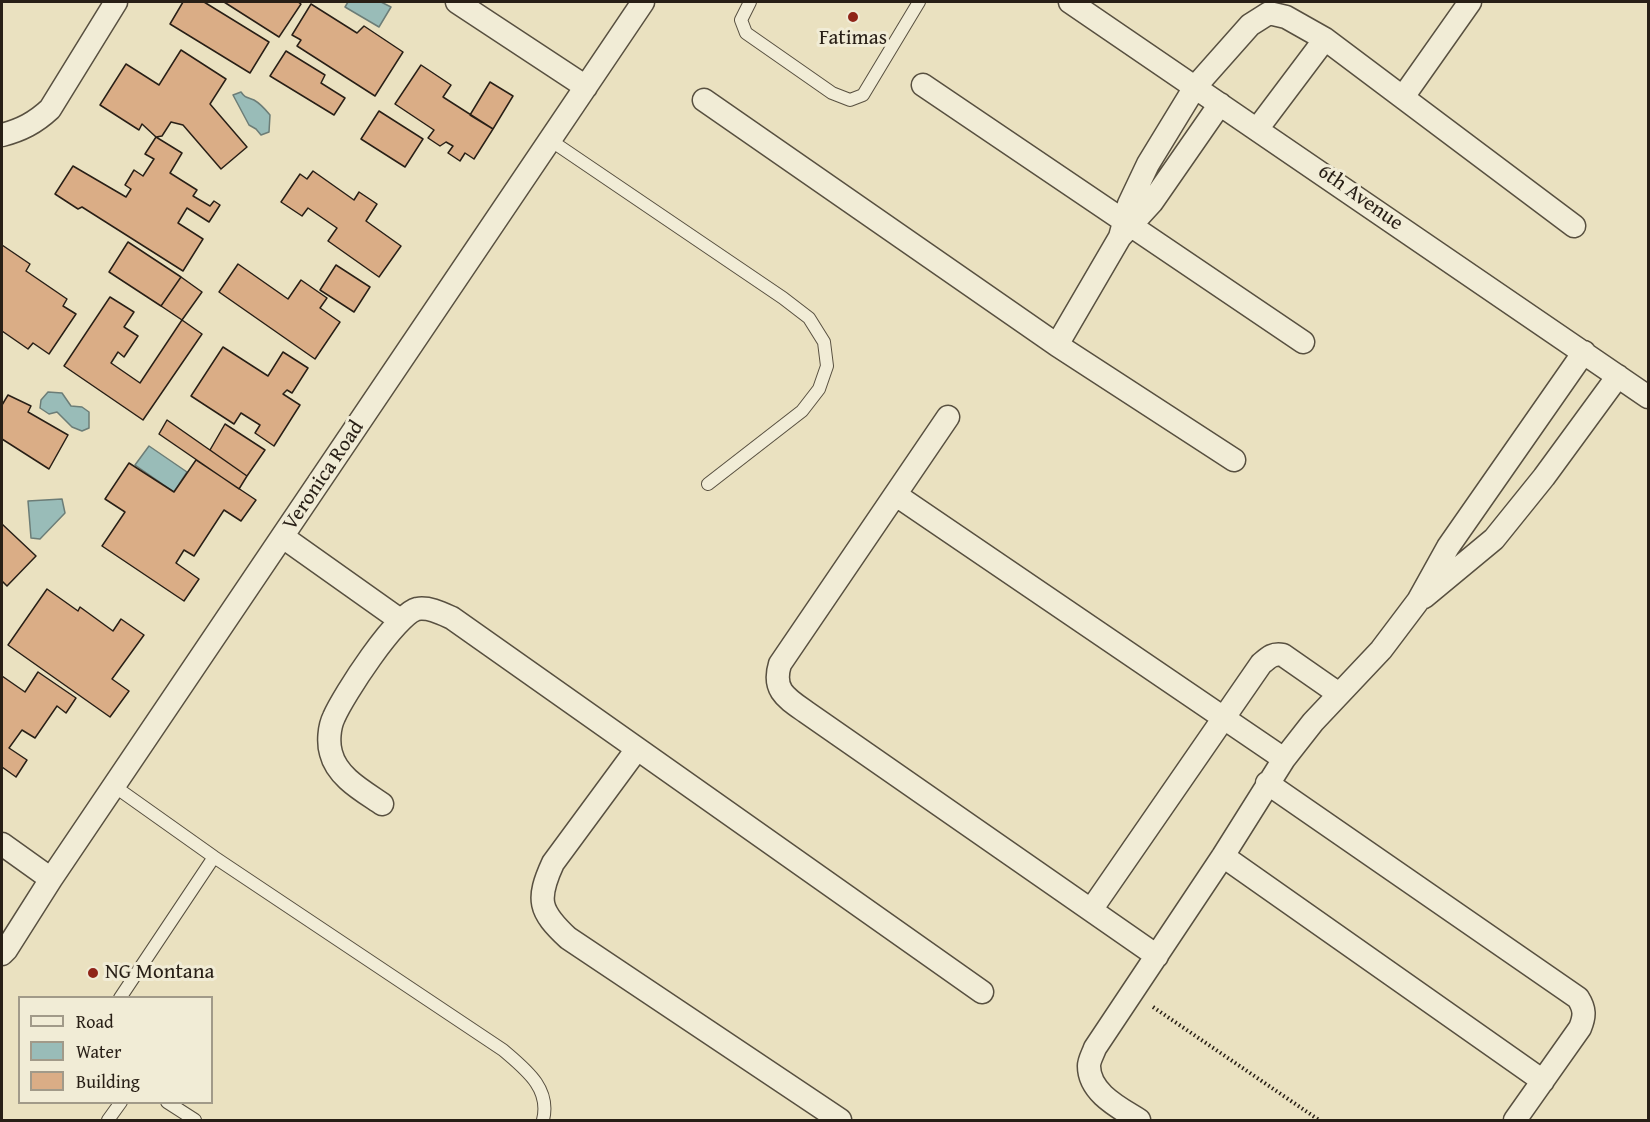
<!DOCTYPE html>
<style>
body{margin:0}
#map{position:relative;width:1650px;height:1122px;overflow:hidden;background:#eae1c0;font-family:"Gentium Book Plus",serif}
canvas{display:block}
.frame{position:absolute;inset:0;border:3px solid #281f16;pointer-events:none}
.legend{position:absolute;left:18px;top:996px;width:195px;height:108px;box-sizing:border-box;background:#f1ecd6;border:2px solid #a19a89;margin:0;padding:8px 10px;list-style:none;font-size:18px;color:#281f16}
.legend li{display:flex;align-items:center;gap:12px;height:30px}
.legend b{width:30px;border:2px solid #a19a89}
</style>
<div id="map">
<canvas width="1650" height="1122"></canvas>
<div class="frame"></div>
<ul class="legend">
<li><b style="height:8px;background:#f1ecd6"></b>Road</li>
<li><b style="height:16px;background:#99bcb8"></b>Water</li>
<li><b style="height:16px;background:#daad86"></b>Building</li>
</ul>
</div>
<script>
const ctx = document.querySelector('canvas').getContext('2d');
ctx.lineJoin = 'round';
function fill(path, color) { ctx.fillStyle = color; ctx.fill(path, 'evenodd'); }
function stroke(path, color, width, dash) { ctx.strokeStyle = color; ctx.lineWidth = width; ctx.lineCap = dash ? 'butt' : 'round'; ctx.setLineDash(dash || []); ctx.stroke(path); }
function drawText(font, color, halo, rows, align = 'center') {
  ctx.font = font + ' "Gentium Book Plus",serif'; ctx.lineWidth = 6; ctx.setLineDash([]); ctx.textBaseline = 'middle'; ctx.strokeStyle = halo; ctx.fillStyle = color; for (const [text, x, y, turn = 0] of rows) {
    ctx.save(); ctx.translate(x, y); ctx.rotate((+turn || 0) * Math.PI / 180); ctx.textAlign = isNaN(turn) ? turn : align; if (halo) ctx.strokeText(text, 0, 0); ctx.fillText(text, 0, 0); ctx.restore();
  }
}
const water = new Path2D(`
 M348,2H381L391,7L379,27L345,7Z
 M241,92C245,98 247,97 254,100C261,104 265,109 270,115L269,132L261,135L256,129L249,125L233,95Z
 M48,392L62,393L71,406L82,407L89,412V428L82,431L72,427L57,412L49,414L40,408L41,400Z
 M149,446L187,472L174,492L135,465Z
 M62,499L65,513L40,539L31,538L28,501Z`);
const building = new Path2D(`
 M183,2H204L269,42L250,73L170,24Z
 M224,2H298L301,4L279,37Z
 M311,4L357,33L364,26L403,52L375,96L297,46L301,40L292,35Z
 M181,50L226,79L210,104L247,147L221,169L183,125L171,122L162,136L156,137L142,124L139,130L100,105L126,64L159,85Z
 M286,51L325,75L321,83L345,98L334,115L270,76Z
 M421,65L451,85L443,97L493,129L474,159L465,153L460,161L448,153L453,146L446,142L440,146L428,138L434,130L395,104Z
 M490,82L513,96L493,129L470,115Z
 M379,111L423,139L405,167L361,139Z
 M156,137L182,153L170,173L197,190L193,196L210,206L214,201L220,205L209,222L187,208L178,223L203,239L183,271L82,207L78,209L55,194L73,166L126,197L131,189L125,185L134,170L143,176L154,159L145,154Z
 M313,171L354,200L359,192L377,204L366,221L401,246L379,277L328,241L337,228L308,208L302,216L281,202L300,174L307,179Z
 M128,242L181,277L161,306L109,272Z
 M2,245L30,264L26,271L67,299L63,306L76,314L49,354L33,343L28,349L2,331Z
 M238,264L288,299L301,280L327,298L320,308L340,322L315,359L219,292Z
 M336,265L370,287L354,312L320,290Z
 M181,277L202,292L182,320L161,306Z
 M110,297L134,312L124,327L138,336L124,357L118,352L111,363L140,383L182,320L202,334L143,420L64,366Z
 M223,347L268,376L283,352L308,368L292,393L287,390L283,394L300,405L274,446L255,433L260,425L241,413L234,424L191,396Z
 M8,395L31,406L28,412L68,435L49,469L2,439V405Z
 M167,420L247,476L239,489L159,434Z
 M225,424L265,450L247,476L210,450Z
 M196,460L256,500L241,521L224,510L194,556L184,550L176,563L199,579L184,601L102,546L125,512L105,499L129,463L174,492Z
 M2,524L36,556L7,586L2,581Z
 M47,589L78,611L80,607L113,631L121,619L144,635L112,679L129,691L110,717L8,645Z
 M38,672L76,698L66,713L57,706L35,738L22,730L9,748L27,760L16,777L2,767V676L25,692Z`);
const path = new Path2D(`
 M1153,1007L1319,1120`);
const lane = new Path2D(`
 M750,2L741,20L746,33L832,93L850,100L863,95L919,2
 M550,140L783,298L809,318L824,342L827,366L819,389L802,411L708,484
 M114,786L214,857
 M120,998L214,857L503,1050C525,1069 551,1088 543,1120
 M167,1102L195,1120
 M108,1120L121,1102`);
const street = new Path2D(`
 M457,2L586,87
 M1070,2L1648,397
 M923,85L1303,342
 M1403,97L1470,2
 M704,100L1057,345L1234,460
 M1258,128L1325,39
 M2,135C21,130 35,123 50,109L116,2
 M1120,237L1129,204L1148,164L1195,87L1250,25L1269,13L1286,17L1325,39L1574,226
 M1057,345L1120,237L1152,202L1220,104
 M948,417L780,664C772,690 786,698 806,712L1157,956
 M896,495L1284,759
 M283,537L400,620
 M1424,597L1494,539L1544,477L1618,376
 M637,749L553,863C536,900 539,911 568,938L840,1120
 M1267,783L1578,998C1585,1009 1585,1016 1580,1028L1515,1120
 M382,804C363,791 337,777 331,753C328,743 329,727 334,717C343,696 396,614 417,609C429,607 441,613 452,618L982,992
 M2,844L51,879
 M1223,856L1543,1081
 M1091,910L1261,664C1269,657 1273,653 1283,655L1339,694
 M2,954L6,950L51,879L643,2
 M1139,1120C1120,1108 1089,1093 1089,1066C1089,1060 1093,1054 1095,1048L1223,856L1284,759L1313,722L1381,650L1418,601L1448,547L1584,352`);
const markers = [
 [853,17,6,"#8f2418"],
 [93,973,6,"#8f2418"]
];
const poiNames = [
 ["Fatimas",853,39],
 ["NG Montana",105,973,"left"]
];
const streetNames = [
 ["6th Avenue",1360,198,35],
 ["Veronica Road",324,476,-56]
];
fill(water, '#99bcb8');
stroke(water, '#6c7d77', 1.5);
fill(building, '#daad86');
stroke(building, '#281f16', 1.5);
stroke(lane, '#585040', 14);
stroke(street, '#585040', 25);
stroke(path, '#281f16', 4, [1.5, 3]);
stroke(lane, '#f1ecd6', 12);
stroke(street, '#f1ecd6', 22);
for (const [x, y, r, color] of markers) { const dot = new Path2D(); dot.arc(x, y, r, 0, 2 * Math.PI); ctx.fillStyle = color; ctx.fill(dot); stroke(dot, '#f1ecd6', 2); }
drawText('21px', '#281f16', '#f1ecd6', poiNames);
drawText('21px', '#281f16', '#f1ecd6', streetNames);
</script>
